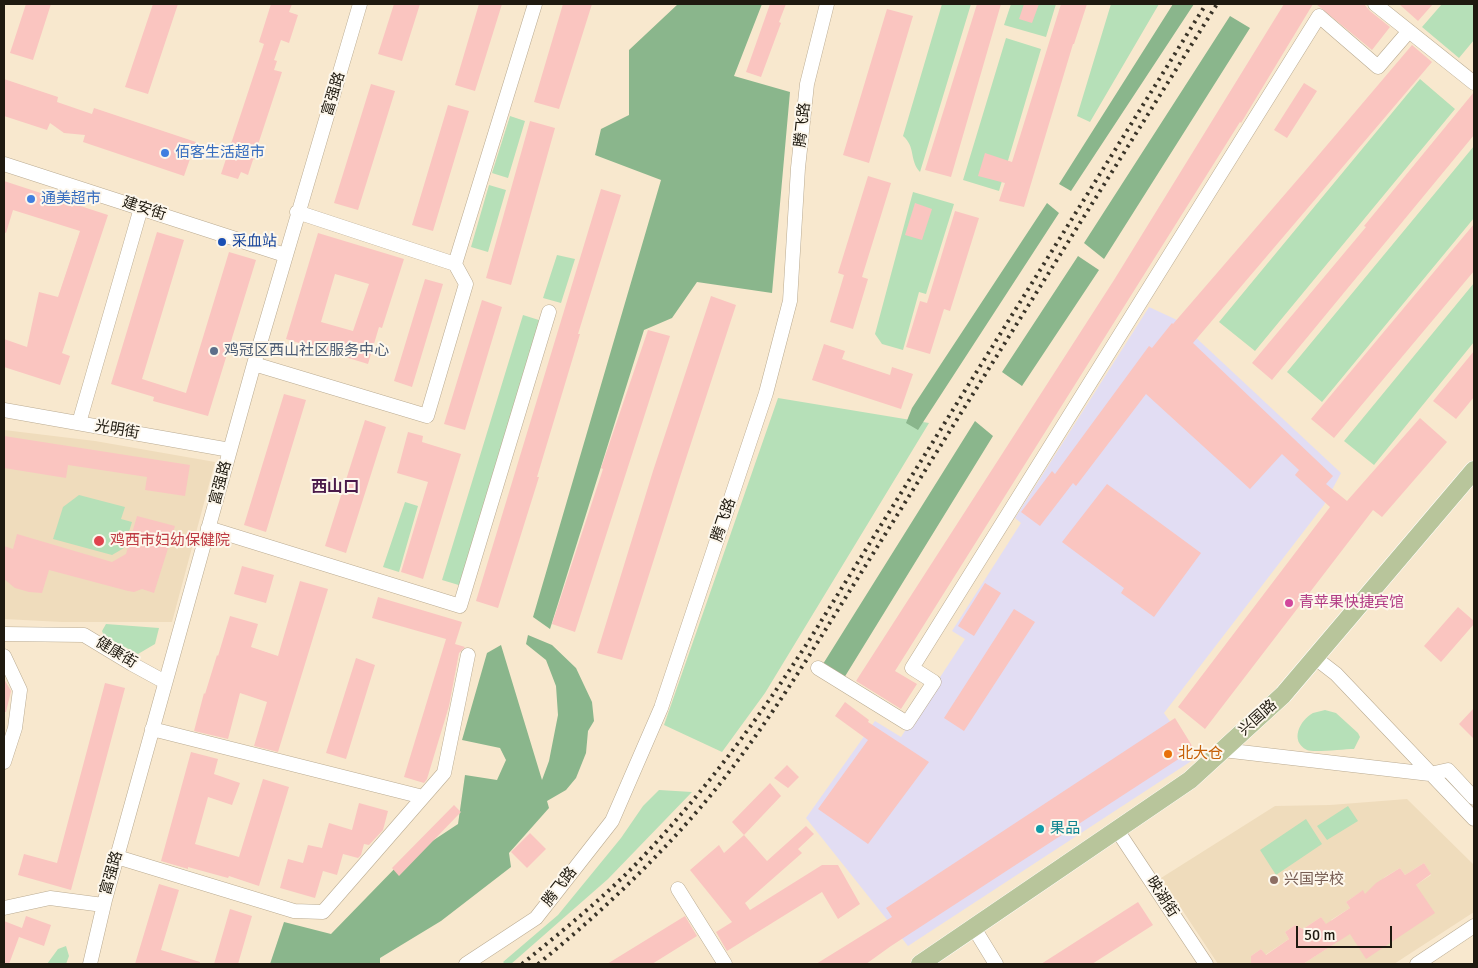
<!DOCTYPE html>
<meta charset="utf-8">
<style>
body{margin:0}
#map{position:relative;width:1478px;height:968px;overflow:hidden;background:#f8e8ce;font-family:Signika,sans-serif}
canvas{display:block}
.frame{position:absolute;inset:0;border:5px solid #1f1a10;pointer-events:none}
.scale{position:absolute;left:1296px;top:926px;width:96px;height:22px;box-sizing:border-box;border:2px solid #1f1a10;border-top:0;padding-left:6px;font-size:15px;line-height:18px;white-space:nowrap;color:#1f1a10;-webkit-text-stroke:4px #fdf7ec;paint-order:stroke}
</style>
<div id="map">
<canvas width="1478" height="968"></canvas>
<div class="frame"></div>
<div class="scale">50 m</div>
</div>
<script>
const ctx = document.querySelector('canvas').getContext('2d');
ctx.lineJoin = 'round';
function fill(path, color) { ctx.fillStyle = color; ctx.fill(path, 'evenodd'); }
function stroke(path, color, width, dash) { ctx.strokeStyle = color; ctx.lineWidth = width; ctx.lineCap = dash ? 'butt' : 'round'; ctx.setLineDash(dash || []); ctx.stroke(path); }
function drawText(font, color, halo, rows, align = 'center') {
  ctx.font = font + ' Signika,"Noto Sans SC",sans-serif'; ctx.lineWidth = 4; ctx.setLineDash([]); ctx.textBaseline = 'middle'; ctx.strokeStyle = halo; ctx.fillStyle = color; for (const [text, x, y, turn = 0] of rows) {
    ctx.save(); ctx.translate(x, y); ctx.rotate((+turn || 0) * Math.PI / 180); ctx.textAlign = isNaN(turn) ? turn : align; if (halo) ctx.strokeText(text, 0, 0); ctx.fillText(text, 0, 0); ctx.restore();
  }
}
const commercial = new Path2D(`
 M1149,307L1177,320L1341,473L1324,505L1164,713L1196,758L908,946L806,818L875,721L901,737L965,639L952,631L1021,523L1015,518Z`);
const built = new Path2D(`
 M4,430L95,441L215,462L172,622H62L4,619Z
 M1407,799L1474,865V912L1394,964H1303L1337,942L1321,917L1303,929L1295,925L1285,932L1289,939L1265,955L1261,949L1251,956V964H1218L1161,878L1275,806L1330,805ZM1424,863L1431,875L1341,935L1331,920L1350,908L1346,902L1362,891L1367,898L1385,877L1400,868L1405,875Z`);
const green = new Path2D(`
 M942,4H971L920,172C909,160 916,147 903,136Z
 M1011,4H1056L1046,37L1004,25Z
 M1111,4H1159L1090,122L1077,116Z
 M1442,4H1474V40L1459,58L1422,27Z
 M1006,38L1041,49L999,191L963,180Z
 M1420,79L1455,109L1255,351L1219,322Z
 M510,116L525,121L508,178L492,173Z
 M1474,146V218L1322,402L1287,372Z
 M489,185L506,190L488,252L471,247Z
 M913,192L954,204L926,294L919,292L903,350L882,344L875,334Z
 M557,255L575,259L561,303L543,298Z
 M1474,283V342L1374,465L1344,441Z
 M523,315L542,321L462,586L442,580Z
 M778,398L929,423L765,693L722,752L664,725Z
 M79,495L125,507L121,519L132,522L124,548L112,555L53,539L63,507Z
 M405,502L418,506L399,572L383,567Z
 M106,624L159,628L155,644L138,654L104,636L102,631Z
 M1325,710L1336,713L1358,733L1360,737L1354,749C1344,749 1313,753 1307,750C1289,741 1300,720 1313,713C1317,712 1321,711 1325,710Z
 M659,790L692,792L608,879L511,964H505L503,962L558,915L621,838L643,806Z
 M1348,806L1358,821L1327,840L1317,826Z
 M1306,819L1322,844L1276,875L1260,850Z
 M66,946L69,956L66,964H47L58,949Z`);
const forest = new Path2D(`
 M678,4H762L734,76L790,92L772,293L697,282L672,318L644,330L550,629L533,617L661,180L595,155L601,129L629,115V50Z
 M1173,4H1194L1071,191L1059,184Z
 M1230,16L1250,28L1104,259L1084,243Z
 M1047,203L1059,213L918,430L906,423L912,408Z
 M1078,256L1099,270L1022,386L1002,372Z
 M975,421L993,436L844,678L823,664Z
 M528,635L552,645L576,668L592,702L594,721L588,731L586,753L576,778L566,790L547,801L549,808L509,853L511,867L441,921L380,958V964H270L284,922L331,934L402,861L458,824L465,775L497,780L506,760L500,748L462,740L487,653L501,645L542,780L549,761L558,715L556,686L546,660L526,644Z`);
const building = new Path2D(`
 M26,4H51L33,60L10,53Z
 M153,4H178L148,94L125,87Z
 M271,4H292L289,12L298,15L289,43L281,40L274,60L277,61L274,70L282,72L248,175L241,172L238,179L221,174L264,44L259,42Z
 M394,4H420L402,61L378,54Z
 M479,4H502L475,91L455,85Z
 M563,4H592L559,109L534,102Z
 M770,4H786L779,22L781,23L761,77L746,72Z
 M977,4H1001L951,177L925,170Z
 M1024,4H1039L1032,23L1019,19Z
 M1061,4H1087L1074,44H1073L1024,207L999,201L1005,183L978,176L985,153L1012,162Z
 M1284,4H1313L1241,123L1240,122L895,671L917,684L901,709L856,681L1114,280Z
 M1316,4H1364L1370,11L1390,27L1372,50Z
 M1399,4H1433L1418,21Z
 M887,9L913,16L869,163L843,155Z
 M1412,45L1432,62L1193,343L1333,476L1326,484L1347,501L1420,418L1447,442L1382,517L1373,510L1205,729L1178,707L1330,507L1295,475L1299,470L1282,454L1250,489L1146,394L1076,486L1073,483L1040,526L1021,512L1052,471L1055,474L1149,346L1152,348L1172,323L1173,324L1305,171Z
 M4,79L58,97L57,102L92,114L94,108L196,142L184,176L83,142L85,135L64,133L50,123L47,130L4,116Z
 M1304,83L1317,91L1287,138L1274,130Z
 M371,84L395,91L358,210L334,203Z
 M1474,92V135L1272,380L1252,363L1366,227L1364,226Z
 M448,105L469,111L433,231L412,225Z
 M530,121L555,128L511,285L486,278Z
 M868,176L891,183L862,277L868,279L853,329L830,322L844,275L838,273Z
 M4,181L108,215L62,353L70,356L60,385L4,367V339L27,347L39,292L58,297L80,231L13,210L6,233L4,232Z
 M601,189L621,195L578,334H580L537,477H539L498,608L476,601Z
 M915,203L932,209L922,240L905,235Z
 M955,211L979,218L950,311L944,309L930,354L906,347L920,301L927,303Z
 M1474,224V271L1334,438L1311,419Z
 M157,232L184,240L142,379L186,393L229,252L256,260L208,416L153,401L154,397L111,384Z
 M318,233L404,259L382,328L379,327L368,364L286,339ZM335,274L369,284L353,331L321,322Z
 M425,279L443,284L412,387L394,381Z
 M711,296L736,305L679,480L622,660L597,653L653,471Z
 M482,300L502,307L465,430L444,424Z
 M648,330L670,336L575,632L552,624L603,469L601,468Z
 M824,344L845,351L842,359L890,375L892,367L913,374L901,409L812,380Z
 M1474,351V397L1456,419L1433,401Z
 M284,394L306,400L266,532L244,525Z
 M365,420L386,427L346,553L325,546Z
 M408,432L423,436L422,442L461,454L423,579L401,572L428,482L397,473Z
 M4,436L190,465L185,496L145,490L147,477L68,465L66,478L4,468Z
 M1107,484L1201,553L1154,617L1121,593L1124,588L1062,542Z
 M137,516L175,526L154,593L142,589L134,592L128,591L49,570L42,593L29,592L15,588L4,579V546L13,549L17,534L112,562L126,554Z
 M242,566L274,575L266,603L234,594Z
 M300,581L328,589L278,752L254,746L267,702L240,693L228,739L194,731L204,693L205,694L217,655L218,656L230,616L258,624L251,647L278,656Z
 M985,583L1001,593L974,636L958,626Z
 M378,597L462,622L455,644L465,647L459,653L449,706L427,779L424,783L404,777L446,639L372,618Z
 M1458,607L1474,621V624L1441,662L1424,646Z
 M1014,609L1035,622L964,731L944,718Z
 M356,658L375,665L346,759L326,753Z
 M4,679L11,691L6,712H4Z
 M105,683L125,688L71,890L18,875L24,854L57,863Z
 M845,702L869,720L868,722L929,762L868,844L818,809L868,740L835,716Z
 M1474,708V739L1459,724Z
 M1175,718L1194,749L891,946L866,964H816L892,917L886,908Z
 M191,752L218,759L214,774L240,783L232,805L208,797L195,844L239,857L263,779L289,787L259,886L229,876L228,878L188,867V869L161,861Z
 M787,765L799,777L788,788L774,778Z
 M770,783L781,796L744,835L732,822Z
 M359,803L388,811L383,830L369,845L364,844L361,855L358,858L343,854L337,875L323,871L315,898L280,888L288,859L303,863L308,845L322,848L329,823L352,830Z
 M454,805L461,812L399,876L392,868Z
 M806,826L814,834L798,849L802,853L745,903L750,910L822,865H838L860,904L838,919L822,892L727,951L716,932L732,922L690,870L719,845L724,853L744,835L767,861Z
 M530,833L546,849L527,868L511,852Z
 M1424,863L1431,874L1416,885L1435,913L1366,959L1350,934L1303,964H1251V956L1261,949L1266,955L1289,939L1285,932L1295,925L1303,929L1321,917L1326,924L1350,908L1346,902L1363,890L1365,894L1376,883L1400,868L1405,875Z
 M159,884L179,890L161,950L200,962V964H135Z
 M1138,902L1153,925L1092,964H1041Z
 M230,909L252,916L238,964H214Z
 M26,916L51,925L44,946L19,937L9,964H4V921L22,928Z
 M685,916L697,936L652,964H607Z`);
const minor = new Path2D(`
 M1375,4L1474,83
 M4,164L285,255
 M455,264L535,4
 M254,364L427,416L466,284L455,264L297,212
 M4,410L230,450
 M79,423L141,208
 M208,528L460,606L549,312
 M4,634L84,635L132,664L165,682
 M4,656L20,690L15,728L4,762
 M1314,657L1336,674L1474,819
 M818,668L907,723L934,682L912,668L1319,16L1378,67L1409,31
 M152,729L423,797
 M1223,750L1430,774L1448,770L1474,798
 M1117,830L1206,964
 M117,857L294,911L323,912L444,773L468,655
 M678,889L725,964
 M4,908L50,898L103,905
 M974,928L996,964
 M90,964L105,900L254,364L360,4
 M466,964L536,918L612,821L661,708L766,393L790,301L798,168L807,84L827,4
 M1417,964L1474,926`);
const major = new Path2D(`
 M920,964L1190,780L1283,695L1474,470`);
const rail = new Path2D(`
 M522,964C561,932 601,900 636,864C704,793 757,721 810,639L1206,4
 M538,964C596,917 651,865 700,808C740,761 775,709 809,656L1217,4`);
const markers = [
 [165,153,5,"#3f7fe0"],
 [31,199,5,"#3f7fe0"],
 [222,242,5,"#1a4fb4"],
 [214,351,5,"#5c6f8a"],
 [99,541,6,"#e0444e"],
 [1289,603,5,"#d1479c"],
 [1168,754,5,"#e8710a"],
 [1040,829,5,"#0f9aa8"],
 [1274,880,5,"#8d6e63"]
];
const streetNames = [
 ["富强路",334,94,-73],
 ["腾飞路",803,125,-84],
 ["建安街",144,209,18],
 ["光明街",117,430,10],
 ["富强路",221,483,-75],
 ["腾飞路",724,520,-71],
 ["健康街",116,653,31],
 ["兴国路",1258,718,-42],
 ["富强路",112,873,-74],
 ["腾飞路",560,887,-52],
 ["映湖街",1162,897,57]
];
const shopNames = [
 ["佰客生活超市",175,153],
 ["通美超市",41,199]
];
const transitNames = [
 ["采血站",232,242]
];
const serviceNames = [
 ["鸡冠区西山社区服务中心",224,351]
];
const healthNames = [
 ["鸡西市妇幼保健院",110,541]
];
const hotelNames = [
 ["青苹果快捷宾馆",1299,603]
];
const foodNames = [
 ["北大仓",1178,754]
];
const cultureNames = [
 ["果品",1050,829]
];
const educationNames = [
 ["兴国学校",1284,880]
];
const neighbourhoodNames = [
 ["西山口",335,488]
];
fill(commercial, '#e2ddf3');
fill(built, '#efdcbc');
fill(green, '#b6e0b8');
fill(forest, '#8ab68c');
fill(building, '#fac5c0');
stroke(minor, '#baab92', 15);
stroke(major, '#fff', 19);
stroke(minor, '#fff', 14);
stroke(major, '#b8c59b', 18);
stroke(rail, '#393327', 4, [2.5, 5]);
for (const [x, y, r, color] of markers) { const dot = new Path2D(); dot.arc(x, y, r, 0, 2 * Math.PI); ctx.fillStyle = color; ctx.fill(dot); stroke(dot, '#fdf7ec', 2); }
drawText('15px', '#1f1a10', '#fdf7ec', streetNames);
drawText('15px', '#366cbe', '#fdf7ec', shopNames, 'left');
drawText('15px', '#164399', '#fdf7ec', transitNames, 'left');
drawText('15px', '#4e5e75', '#fdf7ec', serviceNames, 'left');
drawText('15px', '#be3a42', '#fdf7ec', healthNames, 'left');
drawText('15px', '#b23c85', '#fdf7ec', hotelNames, 'left');
drawText('15px', '#c56008', '#fdf7ec', foodNames, 'left');
drawText('15px', '#0d838f', '#fdf7ec', cultureNames, 'left');
drawText('15px', '#785e54', '#fdf7ec', educationNames, 'left');
drawText('bold 16px', '#4b1b4b', '#fdf7ec', neighbourhoodNames);
</script>
